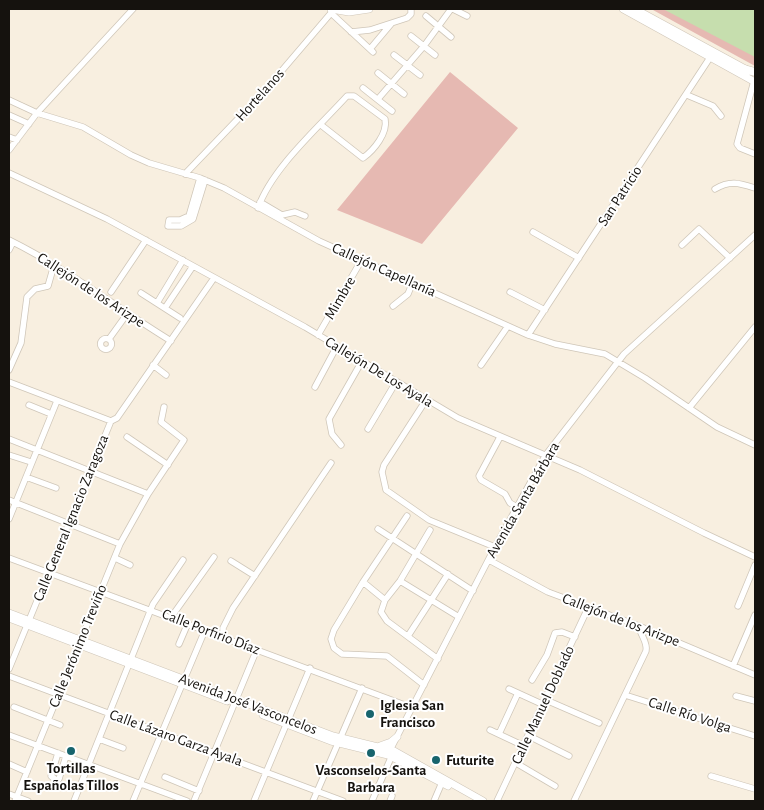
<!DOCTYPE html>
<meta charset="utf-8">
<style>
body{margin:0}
#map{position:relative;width:764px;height:810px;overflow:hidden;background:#f8efe0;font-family:"Alegreya Sans",sans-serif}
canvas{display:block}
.frame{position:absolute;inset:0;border:10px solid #15120e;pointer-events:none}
</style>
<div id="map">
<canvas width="764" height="810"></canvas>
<div class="frame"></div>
</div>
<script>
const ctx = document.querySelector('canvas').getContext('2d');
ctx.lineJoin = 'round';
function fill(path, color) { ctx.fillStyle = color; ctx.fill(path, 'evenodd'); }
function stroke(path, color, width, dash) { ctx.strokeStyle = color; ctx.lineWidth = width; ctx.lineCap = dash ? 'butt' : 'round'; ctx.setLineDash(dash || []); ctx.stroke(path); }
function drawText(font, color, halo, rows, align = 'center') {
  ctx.font = font + ' "Alegreya Sans",sans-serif'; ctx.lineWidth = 4; ctx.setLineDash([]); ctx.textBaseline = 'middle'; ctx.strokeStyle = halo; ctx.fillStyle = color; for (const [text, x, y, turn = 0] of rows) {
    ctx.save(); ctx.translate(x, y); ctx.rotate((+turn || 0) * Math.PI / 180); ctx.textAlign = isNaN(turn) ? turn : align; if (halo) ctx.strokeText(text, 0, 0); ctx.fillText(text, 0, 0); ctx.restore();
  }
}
const green = new Path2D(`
 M651,9H755V66L653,10Z
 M450,72L518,128L422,244L337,210Z`);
const water = new Path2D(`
 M663,9H755V57Z`);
const minor = new Path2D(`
 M453,9L467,16
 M331,13L373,52
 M426,16L451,37
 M351,32L370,30L407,18L411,14V9
 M411,36L435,55
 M370,49L391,24
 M394,55L420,75
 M378,73L404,94
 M754,81L737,144L740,148L755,154
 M363,88L392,111
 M687,95L713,106L721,116
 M378,99L424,46L451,9
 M9,100L37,113L83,127L131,155L149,163L200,178L224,188L319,241L528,335L555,344L605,354L645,378L717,427L755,445
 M9,115L29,124
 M9,137L17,140
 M9,150L37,113L133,9
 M9,173L107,219L305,327L458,418L580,470L704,533L755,557
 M185,174L261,95L331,13V9
 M200,178L189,216L180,220H169L168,226H181L193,219L205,180
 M715,189C730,180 739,183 755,188
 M260,202L282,215L295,212L305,216
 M258,208C272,168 318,128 347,96H354L385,119C388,133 374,150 363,158L321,125
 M533,232L579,258
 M9,240C66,268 117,308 171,341
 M682,245L699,229L730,258
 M9,250L13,242
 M111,292L146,240
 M510,292L545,310
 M141,293L180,318
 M157,303L183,260
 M393,306L408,294L412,284
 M165,308L193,266
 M318,335L361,261
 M528,335L711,56
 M100.5 344a5.5 5.5 0 1 1 11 0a5.5 5.5 0 1 1-11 0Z
 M109,339L127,314
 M153,365L166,375
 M481,365L508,326
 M9,370L21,343L27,297L35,289L48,286L54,265
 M9,382L111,421
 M315,387L337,346
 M426,400L384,465L382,472L386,490L429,520L495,547
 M29,405L51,414
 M689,408L755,327
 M368,429L396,382
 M127,437L168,465
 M500,437L479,476L481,480L505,494L510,503L517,507
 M9,439L148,494
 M341,445L332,434L329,419L362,361
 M9,455L31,462
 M26,477L56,488
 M9,500L120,544
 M407,516L363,582L334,630L331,639L334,648L342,654L387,656L424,685
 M9,519L57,401
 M378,529L473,591
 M430,530L400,581L385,600L381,612L387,621L438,659
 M9,558L413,708
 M115,558L130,565
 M489,560L548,592L639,626L755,675
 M231,561L255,576
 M400,581L459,617
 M363,582L385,600
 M738,606L755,565
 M172,616L214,557
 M223,636V628L233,608L331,463
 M408,636L448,574
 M179,644L188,623
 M733,666L755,615
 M9,669L111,421L117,418L214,278
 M9,676L343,801
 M532,680L547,655L555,633L562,632L575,637
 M509,689L544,705
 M625,695L755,736
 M736,696L755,701
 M546,700L599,723
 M14,707L60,725
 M490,730L524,746
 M499,734L518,693
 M9,735L187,801
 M529,736L569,756
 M99,739L123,748
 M58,753L51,776L56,780L59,779L66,756
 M388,754L495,547L545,456L624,354L755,235
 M516,763L555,786
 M9,764L27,772
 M711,776L755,789
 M165,777L199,791
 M9,794L28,801
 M15,801L120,544L148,494L184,440L161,422L164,407
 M74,801L153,604L183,560
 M133,801L205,630
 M194,801L257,649
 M254,801L310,668
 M313,801L362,688
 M372,801L393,753
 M390,801L392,796
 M434,801L443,780
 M497,801L588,608
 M574,801L646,651C648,642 640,635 639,626`);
const major = new Path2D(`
 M331,9L349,12L369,9
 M623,9L755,82
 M635,9L749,71
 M9,613L333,736L394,751L483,801
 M9,618L227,701
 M263,715L331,741L388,755L448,786
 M380,746L391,742L397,737`);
const highway = new Path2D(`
 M744,69L755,72`);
const markers = [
 [370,714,5,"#17646d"],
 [71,751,5,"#17646d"],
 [371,753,5,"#17646d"],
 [436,760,5,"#17646d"]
];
const streetNames = [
 ["Hortelanos",260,95,-48],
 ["San Patricio",620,196,-57],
 ["Callejón Capellanía",384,270,24],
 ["Callejón de los Arizpe",91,290,33],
 ["Mimbre",340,298,-60],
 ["Callejón De Los Ayala",379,372,31],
 ["Avenida Santa Bárbara",523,500,-60],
 ["Calle General Ignacio Zaragoza",71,518,-68],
 ["Callejón de los Arizpe",621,620,21],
 ["Calle Porfirio Díaz",211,632,21],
 ["Calle Jerónimo Treviño",78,646,-68],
 ["Avenida José Vasconcelos",248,704,21],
 ["Calle Manuel Doblado",543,705,-65],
 ["Calle Río Volga",690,715,18],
 ["Calle Lázaro Garza Ayala",176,738,20]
];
const poiNames = [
 ["Iglesia San",380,705],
 ["Francisco",380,722],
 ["Futurite",446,760],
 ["Tortillas",71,768,"center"],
 ["Españolas Tillos",71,785,"center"],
 ["Vasconselos-Santa",371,770,"center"],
 ["Barbara",371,787,"center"]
];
fill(green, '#e6b9b2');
fill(water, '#c6deae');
stroke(minor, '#cfc6b8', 7);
stroke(major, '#cfc6b8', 8);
stroke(highway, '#cfc6b8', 9);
stroke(minor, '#fff', 5.5);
stroke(major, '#fff', 7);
stroke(highway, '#fff', 8);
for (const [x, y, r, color] of markers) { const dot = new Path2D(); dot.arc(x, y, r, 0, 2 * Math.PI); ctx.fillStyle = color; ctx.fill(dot); stroke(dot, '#fff', 2); }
drawText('15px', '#15120e', '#fff', streetNames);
drawText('bold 15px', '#15120e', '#fff', poiNames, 'left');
</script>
